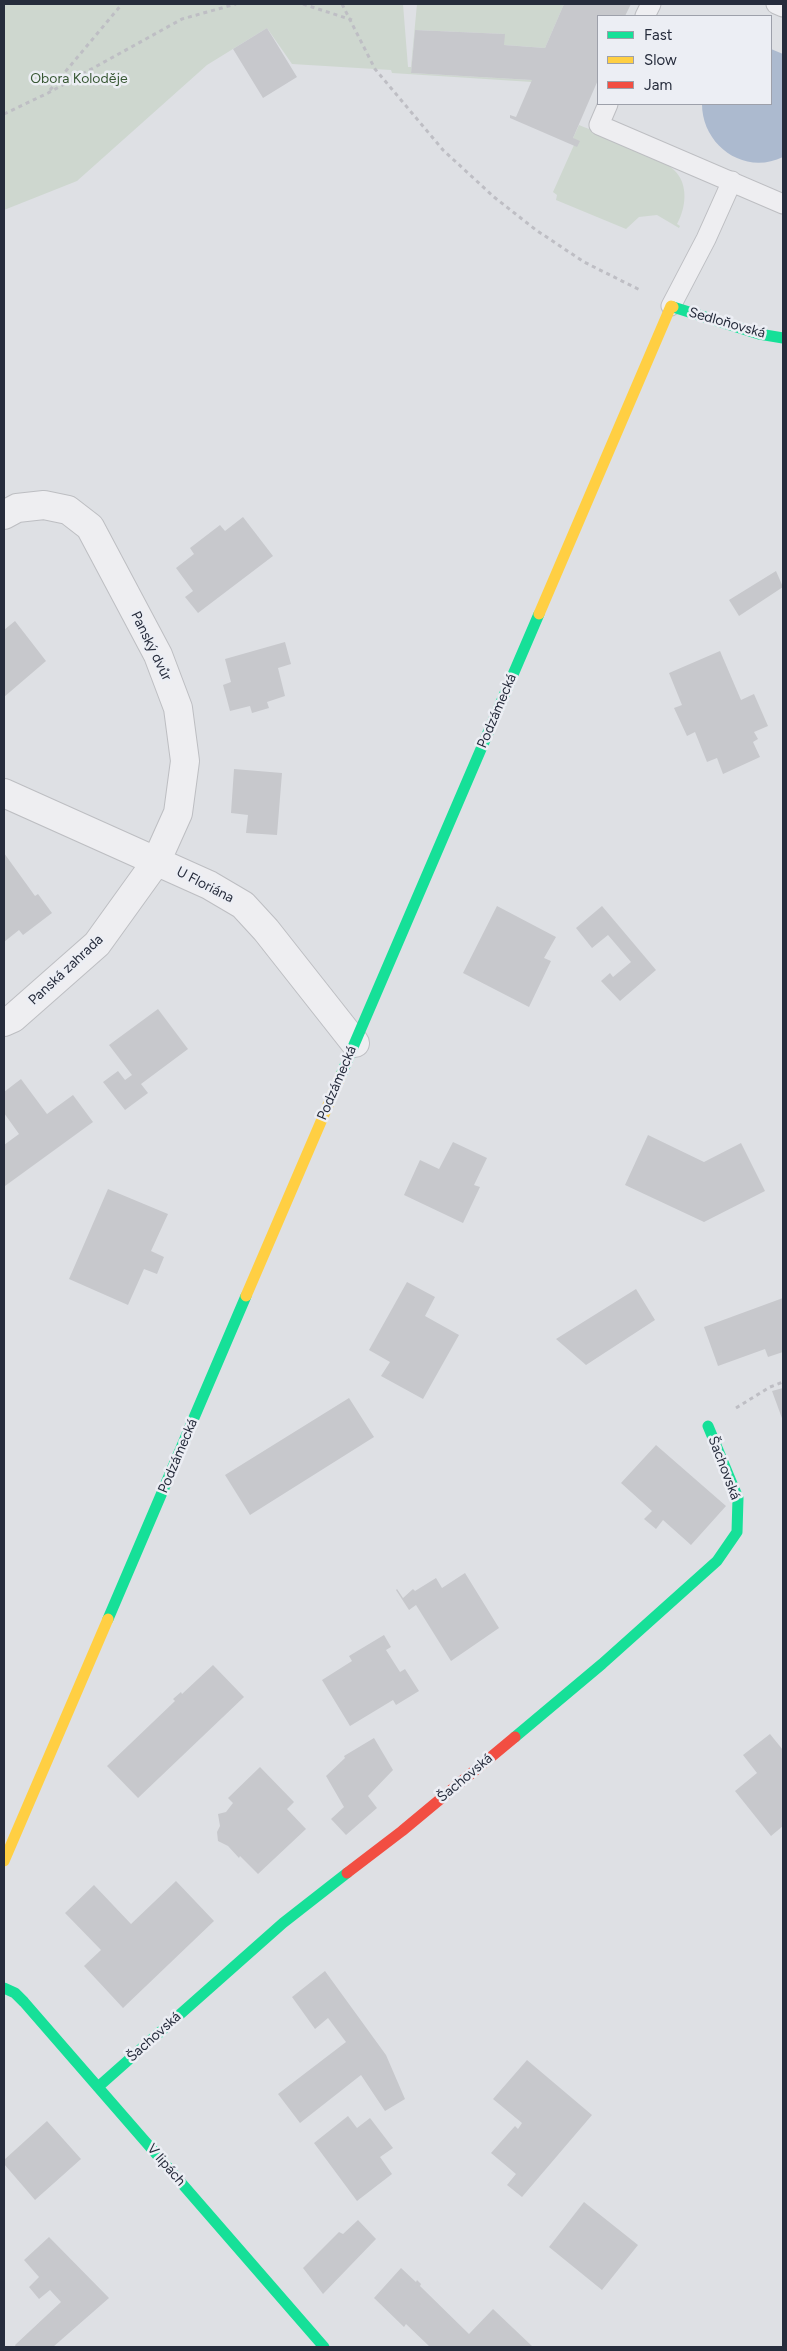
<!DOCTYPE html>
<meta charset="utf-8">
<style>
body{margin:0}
#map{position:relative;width:787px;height:2351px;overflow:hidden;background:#dee0e4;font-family:Figtree,sans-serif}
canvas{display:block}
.frame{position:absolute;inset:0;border:5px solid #262c3c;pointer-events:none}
.legend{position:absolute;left:597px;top:15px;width:175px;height:90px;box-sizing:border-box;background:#eceef4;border:1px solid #9da0aa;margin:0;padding:6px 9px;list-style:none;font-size:15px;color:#262c3c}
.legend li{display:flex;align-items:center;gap:10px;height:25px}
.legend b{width:25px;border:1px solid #9da0aa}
</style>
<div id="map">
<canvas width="787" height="2351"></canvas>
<div class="frame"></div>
<ul class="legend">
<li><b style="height:6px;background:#16e098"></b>Fast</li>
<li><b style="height:6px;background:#ffcf43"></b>Slow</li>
<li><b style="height:6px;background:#f24e42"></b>Jam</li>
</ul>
</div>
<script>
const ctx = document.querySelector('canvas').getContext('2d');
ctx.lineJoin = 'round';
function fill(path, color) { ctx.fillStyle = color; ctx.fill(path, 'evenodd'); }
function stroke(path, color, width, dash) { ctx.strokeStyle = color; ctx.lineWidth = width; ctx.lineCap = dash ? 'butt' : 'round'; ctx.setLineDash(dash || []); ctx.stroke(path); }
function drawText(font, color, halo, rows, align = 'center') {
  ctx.font = font + ' Figtree,sans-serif'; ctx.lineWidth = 5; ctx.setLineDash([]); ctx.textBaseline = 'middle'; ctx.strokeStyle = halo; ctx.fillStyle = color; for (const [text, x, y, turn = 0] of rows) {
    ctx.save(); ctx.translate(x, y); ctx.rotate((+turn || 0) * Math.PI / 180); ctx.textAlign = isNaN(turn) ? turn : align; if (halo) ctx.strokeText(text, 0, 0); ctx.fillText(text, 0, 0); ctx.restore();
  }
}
const green = new Path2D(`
 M4,4H403L408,67H411L417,4H564L545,48L504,45V34L415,30L411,73L532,80V82L392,73L391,70L292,64L267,28L207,65L77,181L4,210Z
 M579,125C603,135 657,153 674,170C689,184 686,208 677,224L680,226L679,228L657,215L639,217L626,229L556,200L557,195L553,192L574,145L573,138Z`);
const water = new Path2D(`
 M771,49L783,54V157C744,176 702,145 702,104H771Z`);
const building = new Path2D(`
 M564,4H631L625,16H598V80L573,138L580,141L577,147L510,118V115L516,117L532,80L411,73L415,30L505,34L504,45L545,48Z
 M267,28L297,77L263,98L233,49Z
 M243,517L273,556L198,613L185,597L193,591L176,568L194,554L190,548L220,525L225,531Z
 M776,571L783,587L739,616L729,600Z
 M15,621L46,661L4,697V630Z
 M285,642L291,664L278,668L285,696L267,702L269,708L252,713L250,706L230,711L223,685L231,682L225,659Z
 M720,651L741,700L754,694L768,726L754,732L758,739L753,742L760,757L723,774L717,758L707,762L695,732L687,736L674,708L682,705L669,673Z
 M234,769L282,773L277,835L246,833L248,815L231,813Z
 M4,853L35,896L38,894L52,913L23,935L19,930L4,942Z
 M497,906L556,937L544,958L551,961L529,1007L463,973Z
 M602,906L656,970L620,1001L601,981L610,973L613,977L631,962L608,935L592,948L576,928Z
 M158,1009L188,1049L141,1084L148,1093L125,1110L103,1082L118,1071L125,1080L132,1075L109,1045Z
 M21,1079L47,1114L73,1095L93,1122L5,1186L4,1145L19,1134L4,1113V1092Z
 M648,1135L704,1162L741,1143L765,1191L704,1222L625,1185Z
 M453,1142L487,1158L474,1185L480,1187L463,1223L404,1195L420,1160L439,1169Z
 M108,1189L168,1214L151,1251L164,1257L157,1274L144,1269L128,1305L69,1279Z
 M407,1282L435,1297L425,1316L459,1335L423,1399L381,1376L390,1362L369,1350Z
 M636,1289L655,1320L586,1365L556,1339Z
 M783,1298V1352L768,1357L765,1349L718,1366L704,1327Z
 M783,1388V1421L772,1391Z
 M349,1398L374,1437L250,1515L225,1475Z
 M656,1445L726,1506L691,1545L663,1520L656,1529L644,1519L652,1511L621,1483Z
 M465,1573L499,1628L451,1661L416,1605L409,1610L396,1590L397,1589L403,1598L413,1589L415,1591L436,1578L442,1588Z
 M384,1635L391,1647L386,1650L400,1672L405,1669L419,1691L396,1705L393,1700L350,1726L322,1680L352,1661L349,1656Z
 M213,1665L244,1697L138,1798L107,1766L175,1701L173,1699L181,1692L182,1694Z
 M770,1734L783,1750V1826L771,1836L735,1791L757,1773L743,1755Z
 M374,1738L393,1770L368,1796L377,1808L346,1835L331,1819L344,1807L326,1776L345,1758L344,1756Z
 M260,1767L294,1802L287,1809L306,1829L258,1874L240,1856L239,1858L228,1846L218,1841L217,1832L220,1826L218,1814L226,1812L233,1803L228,1798Z
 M176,1881L214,1921L123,2008L84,1966L101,1950L65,1913L94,1885L131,1924Z
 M325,1971L386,2055L405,2099L385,2111L361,2075L300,2123L278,2094L346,2042L328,2018L315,2029L292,1997Z
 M527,2060L592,2115L522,2197L507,2185L516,2174L491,2153L515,2126L518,2129L522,2123L493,2099Z
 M348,2116L357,2128L370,2118L393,2148L380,2157L392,2174L357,2201L314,2143Z
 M47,2121L81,2159L35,2200L4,2164V2160Z
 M584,2202L638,2245L602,2290L549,2247Z
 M358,2220L376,2239L323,2294L303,2268L339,2232L343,2234Z
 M49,2237L109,2298L53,2347H16L15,2345L61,2302L50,2290L39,2299L29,2287L39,2277L24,2260Z
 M401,2268L416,2282L417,2280L421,2284L420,2286L469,2334L493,2309L533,2347H430L406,2324L404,2327L374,2298Z`);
const path = new Path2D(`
 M303,4L352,20
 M342,4L375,69L443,150L494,197L536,230L584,262L642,291
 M50,90L122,4
 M4,114L48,93L182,19L236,4
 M736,1408L770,1387L783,1382`);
const lane = new Path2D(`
 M776,4L783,7
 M645,16L651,4
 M608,104L599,125L783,204
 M671,306L706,239L732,181`);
const street = new Path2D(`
 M4,515L17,508L44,505L68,510L90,527L158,655L178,708L185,761L178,813L156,862L97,944L13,1018L4,1022
 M4,793L209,885L243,905L266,930L355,1043`);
const fast = new Path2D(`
 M673,307L759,334L783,338
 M341,1075L539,614
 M108,1619L246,1296
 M515,1737L602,1664L717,1561L737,1532L738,1498L708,1426
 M4,1988L15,1993L24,2002L324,2347
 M98,2087L283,1923L347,1873`);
const slow = new Path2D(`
 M539,614L671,306L673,307
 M246,1296L341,1075
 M4,1861L108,1619`);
const jam = new Path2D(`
 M347,1873L402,1831L515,1737`);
const parkNames = [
 ["Obora Koloděje",79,79]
];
const streetNames = [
 ["Sedloňovská",727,323,16],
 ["Panský dvůr",151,646,64],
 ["Podzámecká",497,711,-67],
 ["U Floriána",205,885,27],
 ["Panská zahrada",66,970,-43],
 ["Podzámecká",337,1083,-67],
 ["Podzámecká",178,1456,-67],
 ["Šachovská",724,1468,69],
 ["Šachovská",465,1778,-40],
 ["Šachovská",154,2037,-42],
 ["V lipách",166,2165,49]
];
fill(green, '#ced7cf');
fill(water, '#acbacf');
fill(building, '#c7c8cc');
stroke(lane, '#bdbec2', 21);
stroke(street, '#bdbec2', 30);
stroke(path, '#bebec4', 3, [4, 4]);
stroke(lane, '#eeeef1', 19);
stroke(street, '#eeeef1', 28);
stroke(fast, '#16e098', 11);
stroke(slow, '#ffcf43', 11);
stroke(jam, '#f24e42', 11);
drawText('14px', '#385834', '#eceef4', parkNames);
drawText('14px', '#262c3c', '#eceef4', streetNames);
</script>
